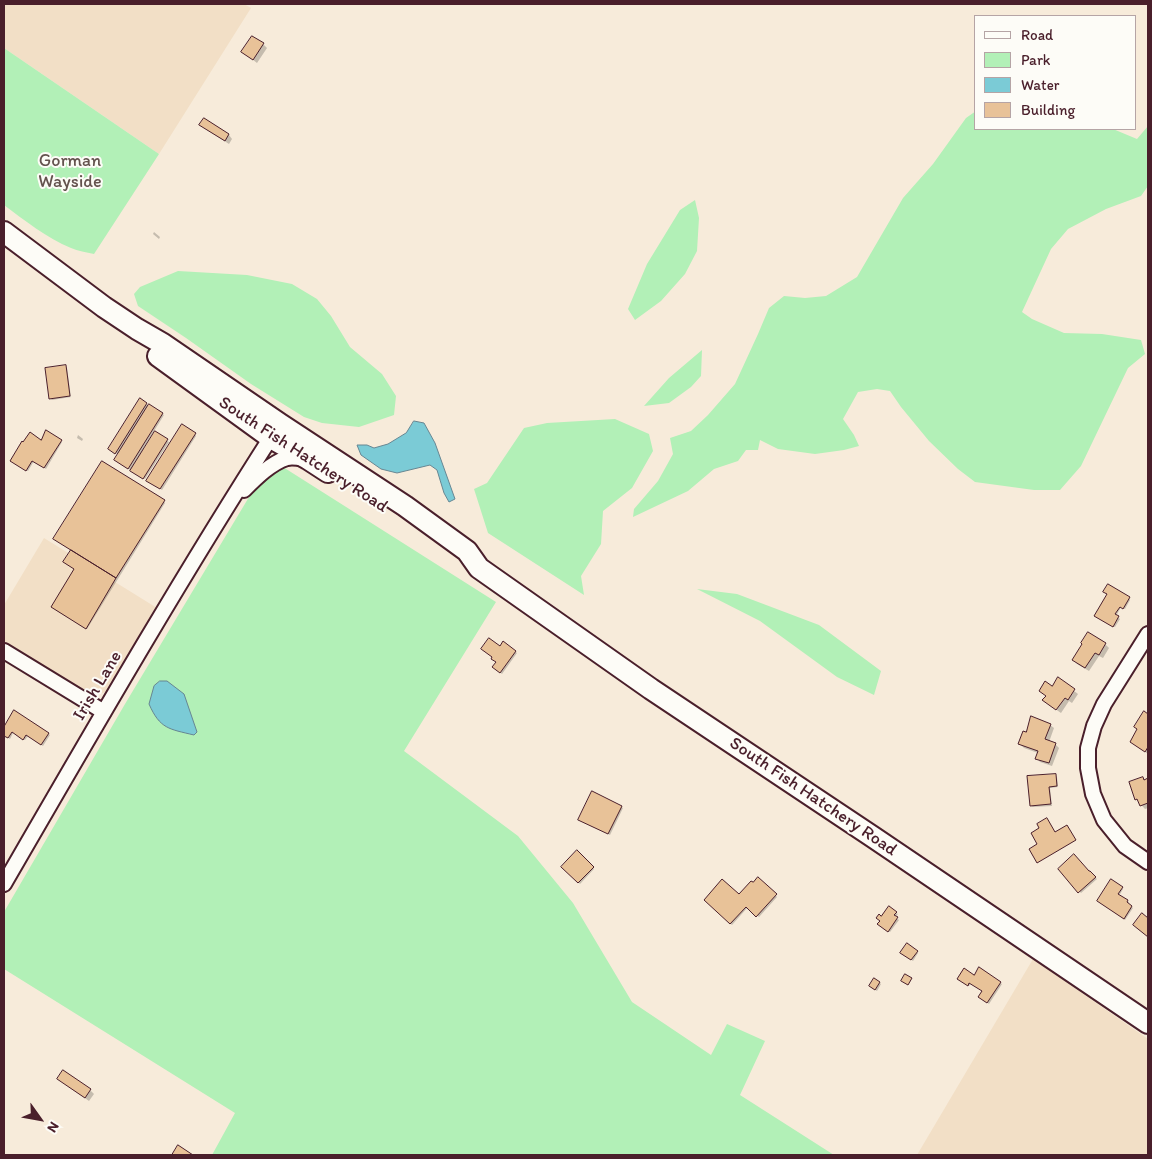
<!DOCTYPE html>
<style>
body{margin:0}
#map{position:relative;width:1152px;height:1159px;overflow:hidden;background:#f7ebda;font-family:Itim,sans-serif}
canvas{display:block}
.frame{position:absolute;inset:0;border:5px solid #4a1f2b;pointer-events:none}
.legend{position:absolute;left:974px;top:15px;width:162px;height:115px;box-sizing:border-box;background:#fdfcf7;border:1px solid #b5a4a5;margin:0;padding:6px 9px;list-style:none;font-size:15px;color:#4a1f2b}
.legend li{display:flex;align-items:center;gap:10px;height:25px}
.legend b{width:25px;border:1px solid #b5a4a5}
.north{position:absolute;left:15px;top:1094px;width:50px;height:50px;-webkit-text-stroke:4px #fdfcf7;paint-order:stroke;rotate:122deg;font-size:14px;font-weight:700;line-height:20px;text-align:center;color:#4a1f2b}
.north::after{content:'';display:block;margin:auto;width:18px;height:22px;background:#4a1f2b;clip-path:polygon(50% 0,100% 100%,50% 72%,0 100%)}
</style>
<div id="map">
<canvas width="1152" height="1159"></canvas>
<div class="frame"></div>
<ul class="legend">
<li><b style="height:6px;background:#fdfcf7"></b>Road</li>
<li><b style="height:14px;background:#b2f0b7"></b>Park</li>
<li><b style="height:14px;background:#7bcbd6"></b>Water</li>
<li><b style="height:14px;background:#e8c298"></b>Building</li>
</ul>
<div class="north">N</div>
</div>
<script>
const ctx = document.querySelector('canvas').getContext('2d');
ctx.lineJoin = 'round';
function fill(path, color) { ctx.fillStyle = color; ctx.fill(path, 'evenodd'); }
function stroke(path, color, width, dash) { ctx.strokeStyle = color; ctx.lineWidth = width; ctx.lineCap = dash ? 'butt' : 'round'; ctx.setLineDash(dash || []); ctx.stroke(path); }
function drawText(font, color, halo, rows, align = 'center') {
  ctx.font = font + ' Itim,sans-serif'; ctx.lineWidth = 4; ctx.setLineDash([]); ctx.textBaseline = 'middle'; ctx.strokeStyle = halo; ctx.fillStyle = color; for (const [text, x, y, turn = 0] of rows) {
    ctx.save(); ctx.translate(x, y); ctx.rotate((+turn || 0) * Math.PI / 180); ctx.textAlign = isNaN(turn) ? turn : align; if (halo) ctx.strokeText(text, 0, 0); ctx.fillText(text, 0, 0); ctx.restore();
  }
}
const built = new Path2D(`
 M4,4H244L251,8L159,154L4,48Z
 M44,538L157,608L106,692L93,696L4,641V605Z
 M1033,959L1148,1039V1155H917Z`);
const green = new Path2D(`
 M4,48L159,154L94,254C86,252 78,251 71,248C47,238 24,220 4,205Z
 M976,111V129H1113L1137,139L1148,126V186L1141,196L1106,209L1068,229L1051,249L1022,312L1032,319L1064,333L1102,334L1141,340L1145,354L1128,368L1081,466L1060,490H1034L975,482L958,469L929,441L901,407L890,391L877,389L858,392L843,419L854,435L859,446L844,450L815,454L778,449L760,440L758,450H746L738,461L714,469L688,491L633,517L634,509L658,481L673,454L670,438L691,431L708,415L735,384L758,334L769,308L784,296L805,298L826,296L857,277L903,198L933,164L966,118Z
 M695,200L699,218L697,251L685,274L661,301L635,320L628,309L647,264L680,210Z
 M178,271L247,275L292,284L317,299L331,316L350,347L382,374L396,396L394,415L359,427L322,423L304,417L251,384L186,338L138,306L134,294L140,287Z
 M702,350L701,376L691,387L669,403L644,406L669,378Z
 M615,419L649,434L653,451L632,488L603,511L601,544L581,576L584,595L488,533L474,489L487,483L524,428L547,423Z
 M283,467L496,602L404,751L518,836L573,903L632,1002L711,1055L727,1024L765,1041L740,1095L834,1155H212L235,1113L4,969V912L125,704L255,487L271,473Z
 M697,589L737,594L819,625L881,671L874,695L837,677L760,621Z`);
const water = new Path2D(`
 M414,421L424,423L435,443L455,499L449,502L444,493L437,470L430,465L397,473L381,469L361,455L357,445H367L374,448L388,444L406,433Z
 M160,681H167L184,694L197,732L194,735C169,729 160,729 149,704L154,686Z`);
const shadow = new Path2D(`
 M263,44L267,48L257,63L243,52Z
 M204,119L229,135L232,139L229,144L204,128Z
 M154,232L160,237L159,239L153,234Z
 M65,366L67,368L71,397L52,400L50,398Z
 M146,404L164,415L143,449L145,450L156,433L169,442L145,479L130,469V470L117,462L119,455L111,450Z
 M195,434L196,436L162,490L150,482Z
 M78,435L83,439L82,441L77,438Z
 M41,441H61L62,442L46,469L34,461L28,471L13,462Z
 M164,501L165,503L87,629L54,609L76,569Z
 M1129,598L1130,600L1125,609L1121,607L1116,616L1120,619L1115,627L1097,617Z
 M503,643L517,653L502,674L494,667L497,662L500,647Z
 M1105,644L1109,648L1103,658L1099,656L1089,671L1077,664L1074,660Z
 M1059,679L1078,694L1072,703L1069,701L1061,713L1048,704L1052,688Z
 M15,712L50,735L43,746L28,736L25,740L13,733L10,739L4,735V729Z
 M1144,713L1148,716V754L1135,745L1131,742L1138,730Z
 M1050,725L1054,728L1049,742L1055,744L1059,748L1052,766L1040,762L1037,758L1038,753L1024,748L1020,744Z
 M1055,775L1057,777L1058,787L1050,788L1052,806L1033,807L1031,806Z
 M1143,778L1145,781L1148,780V808L1145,809L1136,799Z
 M621,807L623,808L610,835L581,821Z
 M577,852L594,869L580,884L562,867Z
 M1059,869L1090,872L1097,879L1081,893Z
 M758,879L777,897L759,917L748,907L732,925L706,900L739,896Z
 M1122,888L1123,889L1119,896L1128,901L1129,903L1128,904L1133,908L1125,920L1100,902Z
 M896,913L898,914L895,917L899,920L890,932L880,925L882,918Z
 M917,952L918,953L913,961L903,954Z
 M974,976L1000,983L1002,984L989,1004L981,998L983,991L971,983L969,986L960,980Z
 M875,980L881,984L877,991L872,988Z
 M58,1079L90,1090L94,1094L89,1101Z`);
const building = new Path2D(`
 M252,36L264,43L253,60L241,52Z
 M204,118L229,134L225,141L199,125Z
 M66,365L70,396L49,399L45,368Z
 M140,398L147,403L115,454L108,449Z
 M149,404L163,413L128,469L114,460Z
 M182,424L196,433L160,489L146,481Z
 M46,430L62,440L44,468L32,461L26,471L10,461L22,441L23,442L30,432L41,440Z
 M155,431L168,439L143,479L130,471Z
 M102,461L165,500L116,578L53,539Z
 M71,550L116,578L86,629L51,607L74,569L63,562Z
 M1108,584L1130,597L1123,609L1120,607L1115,614L1119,616L1113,627L1094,616L1107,594L1103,592Z
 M1088,632L1106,643L1099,655L1095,653L1085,668L1072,660L1082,644L1081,643Z
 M489,638L500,646L503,641L516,651L500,673L492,667L496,662L491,659L492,657L481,649Z
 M1058,677L1075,689L1068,700L1065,698L1056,710L1042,700L1046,696L1039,691L1045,681L1052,686Z
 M14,710L49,733L41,745L26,735L23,740L12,732L8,738L4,736V727Z
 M1144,711L1148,714V747L1145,752L1130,742L1137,729L1134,727Z
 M1031,716L1051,724L1045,739L1056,743L1049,763L1035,759L1038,751L1018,744L1023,731L1026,732Z
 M1056,774L1057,786L1049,787L1051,804L1030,806L1027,776Z
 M1143,777L1144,780L1148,778V803L1140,806L1137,799L1135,800L1129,782Z
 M592,791L622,806L608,834L578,820Z
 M1047,818L1055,832L1067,825L1076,840L1037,863L1029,849L1037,844L1031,833L1039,828L1037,824Z
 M577,850L594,867L578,883L561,867Z
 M1074,854L1089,871H1090L1096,877L1078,893L1058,869Z
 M758,877L777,894L756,917L746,907L730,924L704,900L722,879L739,894L751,881L753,882Z
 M1111,879L1123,887L1118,894L1128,900L1127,902L1132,906L1124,919L1097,901Z
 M889,906L897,912L894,915L898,917L888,932L877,924L880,921L876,918L879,914L881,916Z
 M1142,913L1148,918V937L1133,925Z
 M907,943L918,951L911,960L900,953Z
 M979,967L1001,982L987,1003L978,997L982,991L969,983L968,986L957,979L964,968L974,975Z
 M905,974L912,978L908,985L901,981Z
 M874,978L880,982L875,990L869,986Z
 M63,1070L91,1089L85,1098L57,1079Z
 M178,1145L193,1155H172Z`);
const street = new Path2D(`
 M244,490C256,478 271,463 287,458C293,457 299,458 304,459
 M1148,634L1104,704L1094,726L1088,748V768L1093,794L1104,820L1125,846L1148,862
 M4,651L104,712
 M4,884C92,732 180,579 275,431`);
const secondary = new Path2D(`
 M4,232L104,307L137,329L163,344L280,424L405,506L467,551L479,568L651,689L873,837L1148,1023
 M158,356L271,438L308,459L328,472`);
const parkNames = [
 ["Gorman",70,161],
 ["Wayside",70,182]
];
const streetNames = [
 ["South Fish Hatchery Road",303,455,33],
 ["Irish Lane",98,686,-59],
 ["South Fish Hatchery Road",813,797,34]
];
fill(built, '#f2dfc6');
fill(green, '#b2f0b7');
fill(water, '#7bcbd6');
stroke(water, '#678692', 1);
fill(shadow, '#0003');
fill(building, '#e8c298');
stroke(building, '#4a1f2b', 1);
stroke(street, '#4a1f2b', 18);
stroke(secondary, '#4a1f2b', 24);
stroke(street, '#fdfcf7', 14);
stroke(secondary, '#fdfcf7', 20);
drawText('18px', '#64534e', '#fdfcf7', parkNames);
drawText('18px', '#4a1f2b', '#fdfcf7', streetNames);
</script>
